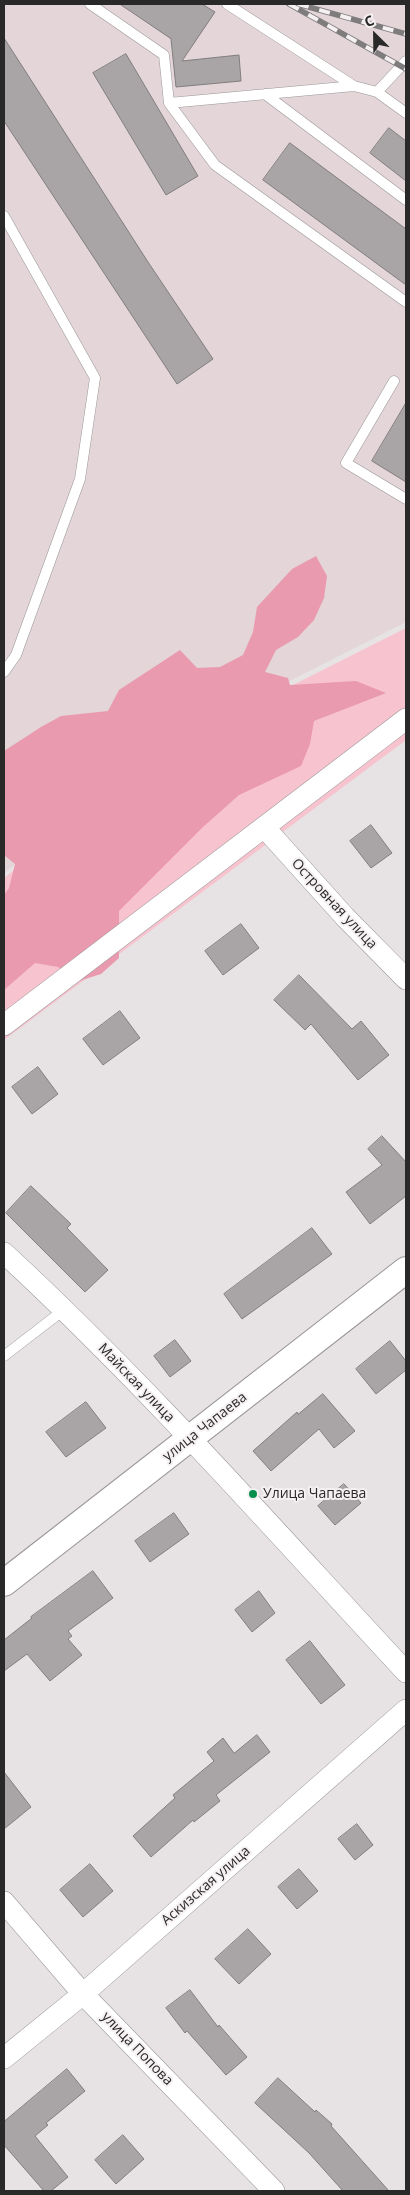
<!DOCTYPE html>
<meta charset="utf-8">
<style>
body{margin:0}
#map{position:relative;width:410px;height:2195px;overflow:hidden;background:#e7e3e4;font-family:"Open Sans",sans-serif}
canvas{display:block}
.frame{position:absolute;inset:0;border:5px solid #2a2929;pointer-events:none}
.north{position:absolute;left:350px;top:10px;width:50px;height:50px;-webkit-text-stroke:4px #f5f0f1;paint-order:stroke;rotate:337deg;font-size:14px;font-weight:700;line-height:20px;text-align:center;color:#2a2929}
.north::after{content:'';display:block;margin:auto;width:18px;height:22px;background:#2a2929;clip-path:polygon(50% 0,100% 100%,50% 72%,0 100%)}
</style>
<div id="map">
<canvas width="410" height="2195"></canvas>
<div class="frame"></div>
<div class="north">С</div>
</div>
<script>
const ctx = document.querySelector('canvas').getContext('2d');
ctx.lineJoin = 'round';
function fill(path, color) { ctx.fillStyle = color; ctx.fill(path, 'evenodd'); }
function stroke(path, color, width, dash) { ctx.strokeStyle = color; ctx.lineWidth = width; ctx.lineCap = dash ? 'butt' : 'round'; ctx.setLineDash(dash || []); ctx.stroke(path); }
function drawText(font, color, halo, rows, align = 'center') {
  ctx.font = font + ' "Open Sans",sans-serif'; ctx.lineWidth = 4; ctx.setLineDash([]); ctx.textBaseline = 'middle'; ctx.strokeStyle = halo; ctx.fillStyle = color; for (const [text, x, y, turn = 0] of rows) {
    ctx.save(); ctx.translate(x, y); ctx.rotate((+turn || 0) * Math.PI / 180); ctx.textAlign = isNaN(turn) ? turn : align; if (halo) ctx.strokeText(text, 0, 0); ctx.fillText(text, 0, 0); ctx.restore();
  }
}
const built = new Path2D(`
 M4,4H406V622L185,734L4,873Z`);
const green = new Path2D(`
 M406,628V740L4,1040V878L188,738Z`);
const forest = new Path2D(`
 M316,556L327,576L324,598L314,620L298,637L276,650L265,672L288,678L290,685L356,681L386,693L314,721L310,744L301,766L239,795L203,827L119,911V958L101,974L79,981L58,967L35,963L4,990V895L9,888L15,864L4,855V751L41,727L61,716L108,711L119,690L180,650L197,668L220,667L243,655L253,632L257,607L292,569Z`);
const building = new Path2D(`
 M120,4H202L215,12L182,61L239,55L241,81L176,87L171,39Z
 M4,38L148,262L213,359L177,384L4,121Z
 M126,54L198,176L166,195L93,73Z
 M389,128L406,141V181L370,153Z
 M290,143L406,229V285L263,180Z
 M406,403V482L372,461Z
 M371,825L392,853L371,868L350,841Z
 M241,924L259,948L223,975L205,951Z
 M299,975L352,1029L361,1021L389,1055L358,1080L311,1024L305,1030L274,1000Z
 M120,1011L140,1038L103,1065L83,1039Z
 M38,1067L58,1094L32,1114L12,1087Z
 M382,1136L406,1162V1196L370,1224L346,1192L382,1165L368,1149Z
 M31,1186L71,1224L67,1228L108,1270L85,1292L6,1213Z
 M312,1228L332,1254L242,1319L224,1294Z
 M175,1340L191,1361L170,1377L154,1356Z
 M390,1341L406,1361V1370L376,1394L356,1369Z
 M323,1394L355,1431L334,1448L319,1429L271,1471L253,1451L297,1412L298,1414Z
 M86,1402L106,1428L66,1457L46,1432Z
 M344,1484L361,1503L335,1525L318,1506Z
 M174,1513L189,1534L150,1562L135,1541Z
 M93,1571L113,1598L68,1631L72,1636L68,1639L82,1655L50,1681L27,1654L4,1671V1640L32,1618L31,1617Z
 M259,1591L275,1613L252,1632L235,1610Z
 M310,1641L345,1685L321,1704L286,1660Z
 M257,1735L270,1752L216,1795L220,1801L194,1822L193,1820L151,1857L133,1836L175,1798L173,1795L214,1761L207,1752L223,1738L234,1753Z
 M4,1772L31,1807L4,1829Z
 M357,1824L373,1845L355,1860L338,1839Z
 M90,1864L113,1891L83,1917L60,1890Z
 M299,1869L318,1891L297,1909L278,1887Z
 M248,1929L271,1954L239,1984L215,1959Z
 M190,1990L218,2027L219,2025L247,2057L226,2075L187,2031L185,2033L166,2008Z
 M67,2069L85,2091L46,2123L48,2125L35,2136L68,2177L51,2191H44L4,2145V2122Z
 M278,2078L315,2112L316,2110L332,2124L331,2126L389,2191H343L309,2153L255,2103Z
 M123,2135L144,2159L116,2184L95,2160Z`);
const service = new Path2D(`
 M90,4L164,55L169,103L354,86L377,92L406,113
 M227,4L354,86
 M377,92L406,61
 M265,94L406,200
 M169,103L215,165L406,302
 M4,216L95,378L80,479L16,655L4,672
 M394,381L346,463L406,499
 M4,1356L65,1309`);
const minor = new Path2D(`
 M264,827L345,917L406,979
 M4,1025L406,719
 M4,1253C146,1384 274,1530 406,1672
 M4,1902L83,1994L274,2191
 M4,2058L83,1994L406,1710`);
const tertiary = new Path2D(`
 M4,1583L406,1270`);
const rail = new Path2D(`
 M289,4L406,69
 M298,4L406,34`);
const markers = [
 [253,1494,5,"#06904e"]
];
const streetNames = [
 ["Островная улица",334,904,47],
 ["Майская улица",136,1383,46],
 ["улица Чапаева",205,1427,-38],
 ["Аскизская улица",206,1886,-41],
 ["улица Попова",137,2049,46]
];
const poiNames = [
 ["Улица Чапаева",263,1494]
];
fill(built, '#e3d5d8');
fill(green, '#f6c3ce');
fill(forest, '#ea9aae');
fill(building, '#a9a4a5');
stroke(building, '#827e7f', 1);
stroke(service, '#9a9697', 11);
stroke(minor, '#9a9697', 22);
stroke(tertiary, '#9a9697', 28);
stroke(service, '#fff', 10);
stroke(minor, '#fff', 21);
stroke(tertiary, '#fff', 26);
stroke(rail, '#7f7c7d', 5.5);
stroke(rail, '#f5f0f1', 4, [11]);
for (const [x, y, r, color] of markers) { const dot = new Path2D(); dot.arc(x, y, r, 0, 2 * Math.PI); ctx.fillStyle = color; ctx.fill(dot); stroke(dot, '#f5f0f1', 2); }
drawText('14px', '#2a2929', '#f5f0f1', streetNames);
drawText('14px', '#2a2929', '#f5f0f1', poiNames, 'left');
</script>
